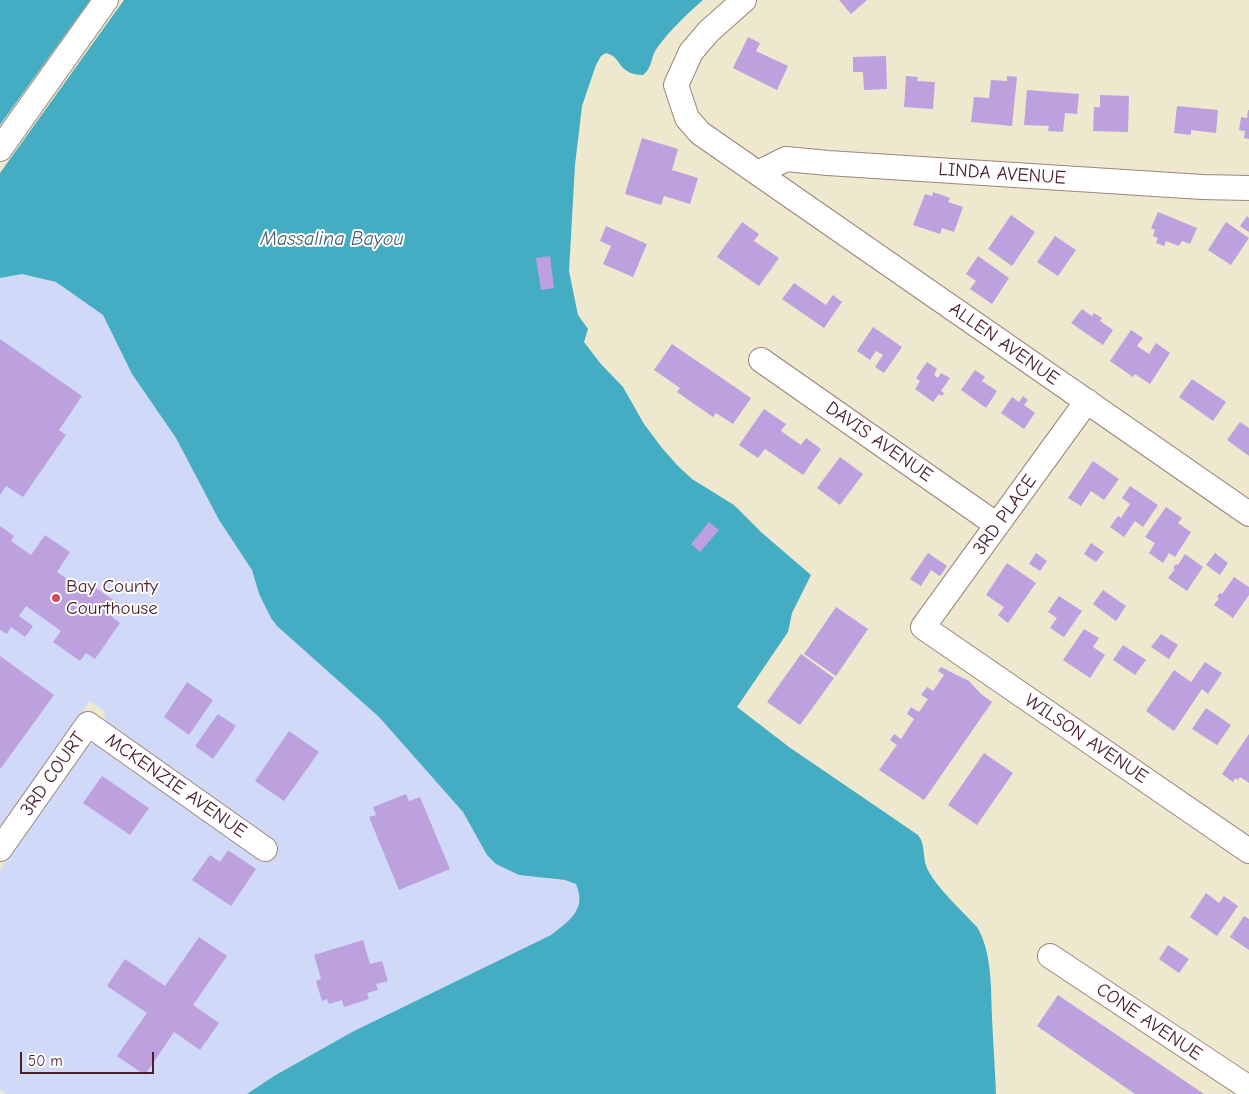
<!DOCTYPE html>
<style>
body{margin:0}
#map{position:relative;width:1249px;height:1094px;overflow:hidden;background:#ede8ce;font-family:"Comic Neue",sans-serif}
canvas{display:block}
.scale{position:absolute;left:20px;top:1052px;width:134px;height:22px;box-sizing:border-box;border:2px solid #4a1f2b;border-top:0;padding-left:6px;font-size:15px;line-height:18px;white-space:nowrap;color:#4a1f2b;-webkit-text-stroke:4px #fff;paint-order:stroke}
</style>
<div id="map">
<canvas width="1249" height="1094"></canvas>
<div class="scale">50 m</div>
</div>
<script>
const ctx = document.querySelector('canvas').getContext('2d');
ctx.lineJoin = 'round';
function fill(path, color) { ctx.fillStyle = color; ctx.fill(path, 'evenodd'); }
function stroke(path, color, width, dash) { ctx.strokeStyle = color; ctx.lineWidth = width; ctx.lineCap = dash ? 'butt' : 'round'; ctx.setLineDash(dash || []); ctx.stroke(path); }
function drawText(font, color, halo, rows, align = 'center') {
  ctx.font = font + ' "Comic Neue",sans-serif'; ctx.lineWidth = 4; ctx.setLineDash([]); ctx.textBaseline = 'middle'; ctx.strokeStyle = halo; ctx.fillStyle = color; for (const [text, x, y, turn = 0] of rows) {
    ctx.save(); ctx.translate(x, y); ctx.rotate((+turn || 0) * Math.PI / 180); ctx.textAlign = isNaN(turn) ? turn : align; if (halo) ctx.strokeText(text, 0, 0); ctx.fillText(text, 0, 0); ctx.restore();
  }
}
const built = new Path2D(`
 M22,274L56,282L103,315L132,374L176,438L219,520L252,570L259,595L271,618L277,626L379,717L463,812L487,855L547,879L565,880L577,884L580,892L577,911L570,920L551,935L352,1032L274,1076L247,1094H7L0,1089V870L88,746L95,743L199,815L262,861L273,845L107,727L104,711L90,701L0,827V278Z`);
const water = new Path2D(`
 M0,0H703C687,14 669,31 657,48C650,58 653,67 643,75C616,74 623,57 606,53L601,56L596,65L582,106L575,165L569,271L578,315L588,329L584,342L600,363L623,387L644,424L662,448L678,466L692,479L734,505L761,532L811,575L792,613L788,632L737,707L789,747L918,835C926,845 922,857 927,868C934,885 964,913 977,927C992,951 991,990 992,1017C993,1043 995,1068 996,1094H247L274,1076L352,1032L551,935C569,921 587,910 576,884L565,880L519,875L496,864L487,855L463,812L379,717L277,626L271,618L259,594L252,570L219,520L176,438L132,374L103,315L56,282L22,274L0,278Z`);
const pier = new Path2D(`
 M90,0H124L0,173V125Z`);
const building = new Path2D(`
 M839,0H867L851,14Z
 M748,37L760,43L756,51L788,66L777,90L733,68Z
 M886,56L887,89L864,90L863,72H853V57Z
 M906,76L918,77L917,81L935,82L933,109L904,107Z
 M1007,76L1017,77L1012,126L971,122L974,97L989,98L991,80L1007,81Z
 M1027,90L1079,94L1077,114L1065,113L1063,132L1048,131L1049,126L1024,125Z
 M1100,95L1129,96L1128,132L1093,131L1094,107H1100Z
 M1177,106L1218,110L1216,133L1191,130V135L1174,133Z
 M1248,110H1249V139L1244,138L1245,131L1239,130L1241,117L1247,118Z
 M642,138L678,149L672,170L698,178L690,204L664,196L661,205L625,194Z
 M933,192L950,198L948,202L963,207L954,232L942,228L940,234L913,225L925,194L932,196Z
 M1158,212L1197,228L1190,244L1182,241L1179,246L1166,241L1164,246L1156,243L1158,238L1153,236L1155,230L1151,228Z
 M1011,215L1035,232L1012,266L988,249Z
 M1247,216L1249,218V232L1240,226Z
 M742,222L759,234L754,241L779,258L759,286L717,257Z
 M1226,222L1249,238L1231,265L1208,250Z
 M606,226L647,244L633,277L603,264L611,246L600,241Z
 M1055,236L1076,250L1058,276L1037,262Z
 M550,256L554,288L541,290L536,258Z
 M978,256L1009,278L992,304L970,289L976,281L966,274Z
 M794,283L826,305L833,295L842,302L824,328L782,299Z
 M1082,309L1092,316L1094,313L1102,318L1100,321L1113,330L1103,345L1071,323Z
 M873,327L902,347L884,373L875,367L883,355L876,351L870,360L857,351Z
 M1131,330L1143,338L1137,346L1149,354L1156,343L1170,353L1150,384L1135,374L1133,377L1110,361Z
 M0,339L82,396L59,430L66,435L23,497L6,486L0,495Z
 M672,344L751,398L733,424L716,413L713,417L677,392L680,388L654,370Z
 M927,362L937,369L934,375L938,378L941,373L950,378L941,391L944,393L942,396L939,394L933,402L915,389L920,381L916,378Z
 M975,370L985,377L982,381L997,391L986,408L961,390Z
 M1192,379L1226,402L1213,421L1179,397Z
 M1023,396L1028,400L1024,405L1035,413L1024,429L1001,413L1012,397L1019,402Z
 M764,409L786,424L781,431L801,445L806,438L821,449L803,475L765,449L758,458L739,445Z
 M1240,422L1249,428V456L1227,440Z
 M840,457L863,474L840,505L817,488Z
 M1093,461L1119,479L1104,500L1091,491L1081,506L1068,498Z
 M1130,486L1158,505L1143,527L1135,521L1124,537L1110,527L1118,516L1121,518L1130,504L1122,498Z
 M1166,507L1182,518L1178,523L1191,532L1175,557L1169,553L1163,563L1149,553L1155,543L1145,537Z
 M709,522L719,530L700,552L691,544Z
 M0,526L14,536L11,541L31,555L45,535L70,552L57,572L87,593L92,585L119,604L111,616L120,623L95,659L86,653L80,661L53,642L61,631L26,606L19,616L33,626L25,637L11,627L7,634L0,630Z
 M1091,543L1104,552L1096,562L1084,554Z
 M928,553L947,566L940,576L931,570L921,586L910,579Z
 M1036,553L1047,561L1040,571L1029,564Z
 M1215,553L1228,563L1220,575L1206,565Z
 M1185,554L1203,567L1187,591L1168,578L1175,569L1173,568L1176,564L1178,565Z
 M1007,563L1036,583L1008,623L998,615L1004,607L986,595Z
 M1234,577L1249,587V595L1233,618L1214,605L1219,598L1217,597L1220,593L1222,594Z
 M1103,590L1126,606L1116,621L1093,604Z
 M1059,596L1082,611L1064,637L1050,628L1057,618L1048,612Z
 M836,607L868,629L836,676L804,654Z
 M1084,629L1099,638L1093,647L1105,655L1090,678L1063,660Z
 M1161,634L1178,645L1169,659L1151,647Z
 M1123,645L1146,660L1135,675L1113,660Z
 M801,654L834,678L800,725L767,702Z
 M0,656L54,695L1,768H0Z
 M1205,662L1222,673L1208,694L1202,689L1174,731L1146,711L1174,670L1191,682Z
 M941,667L969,681L981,694L992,702L924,800L879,770L897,745L890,740L894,734L901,739L914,719L907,714L911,707L919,712L928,699L921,695L927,687L933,691L944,675L938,671Z
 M187,682L213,700L189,735L164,717Z
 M1206,708L1231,725L1217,745L1192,729Z
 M218,714L236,726L213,759L195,746Z
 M289,731L319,752L284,801L255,781Z
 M1249,734V783L1240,777L1238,780L1235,778L1233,782L1222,774Z
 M984,753L1013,773L977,825L948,805Z
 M102,776L149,808L130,835L83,803Z
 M406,794L409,801L420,797L450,869L399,890L369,817L376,815L373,807Z
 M228,850L256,869L231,906L192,880L210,855L220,862Z
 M1206,893L1219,903L1224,896L1238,906L1217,936L1190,917Z
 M1244,916L1249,919V950L1230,937Z
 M199,937L227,956L193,1005L219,1023L200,1050L174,1032L145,1075L117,1056L147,1013L107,986L125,959L165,986Z
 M363,940L370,964L382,961L388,981L376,984L378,990L367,993L369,999L344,1007L342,1000L329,1004L327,999L322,1001L316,981L321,979L314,955Z
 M1168,945L1189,959L1179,973L1159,959Z
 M1058,995L1204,1094H1135L1037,1026Z`);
const minor = new Path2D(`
 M744,0L709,31L691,52L676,85L687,118L700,133L1249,514
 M0,149L106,0
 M758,173L786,159L828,163L1202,187L1249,188
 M761,360L997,525
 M1087,401L923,627L1249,851
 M0,849L88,724L265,849
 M1050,956L1249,1088`);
const markers = [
 [56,598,5,"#d1495b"]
];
const streetNames = [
 ["LINDA AVENUE",1002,174,4],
 ["ALLEN AVENUE",1004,344,35],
 ["DAVIS AVENUE",879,442,35],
 ["3RD PLACE",1005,515,-54],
 ["WILSON AVENUE",1086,739,34],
 ["3RD COURT",53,774,-55],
 ["MCKENZIE AVENUE",176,786,35],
 ["CONE AVENUE",1149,1022,34]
];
const poiNames = [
 ["Bay County",66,587],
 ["Courthouse",66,609]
];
const waterNames = [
 ["Massalina Bayou",332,239]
];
fill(built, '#d1d9f9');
fill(water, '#44adc3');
fill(pier, '#ede8ce');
fill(building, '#bda1df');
stroke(minor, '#9c847c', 26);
stroke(minor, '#fff', 24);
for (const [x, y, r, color] of markers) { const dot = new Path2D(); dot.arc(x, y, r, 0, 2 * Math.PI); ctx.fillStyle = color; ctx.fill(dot); stroke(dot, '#fff', 2); }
drawText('19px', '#4a1f2b', '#fff', streetNames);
drawText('19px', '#4a1f2b', '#fff', poiNames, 'left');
drawText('italic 20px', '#475f6f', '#fff', waterNames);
</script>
